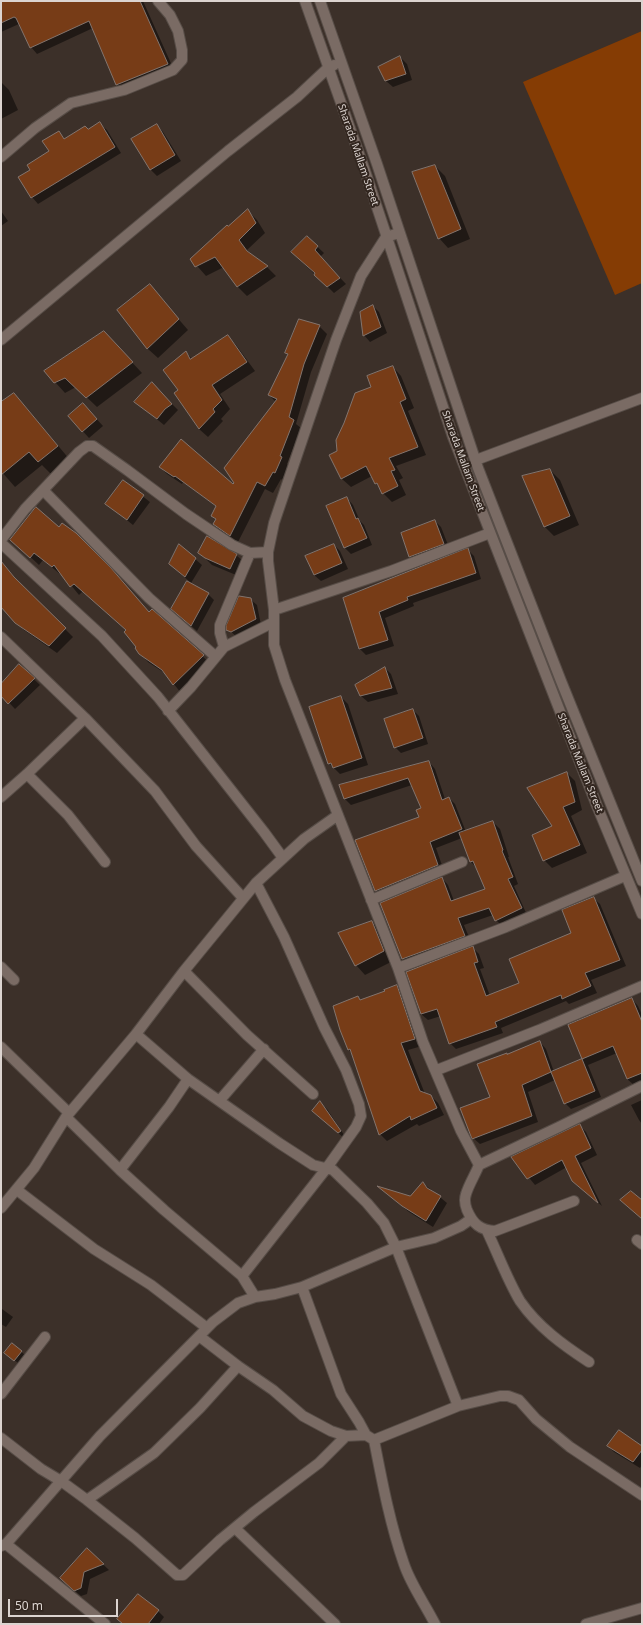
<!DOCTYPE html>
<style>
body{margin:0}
#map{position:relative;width:643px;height:1625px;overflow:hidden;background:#3c3029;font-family:"Noto Sans",sans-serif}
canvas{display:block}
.frame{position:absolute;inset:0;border:2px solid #dcd4d0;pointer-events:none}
.scale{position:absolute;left:8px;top:1599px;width:110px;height:18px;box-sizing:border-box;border:2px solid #dcd4d0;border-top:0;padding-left:5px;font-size:12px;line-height:14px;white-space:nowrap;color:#dcd4d0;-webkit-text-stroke:3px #32261f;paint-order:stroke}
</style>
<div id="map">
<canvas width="643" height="1625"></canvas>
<div class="frame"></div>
<div class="scale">50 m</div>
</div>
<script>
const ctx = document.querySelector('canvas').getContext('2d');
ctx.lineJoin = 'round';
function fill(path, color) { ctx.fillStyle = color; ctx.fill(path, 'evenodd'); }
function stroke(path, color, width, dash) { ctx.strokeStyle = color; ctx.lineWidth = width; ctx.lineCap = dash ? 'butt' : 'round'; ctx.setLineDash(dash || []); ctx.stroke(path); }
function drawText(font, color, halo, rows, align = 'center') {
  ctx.font = font + ' "Noto Sans",sans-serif'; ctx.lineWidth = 4; ctx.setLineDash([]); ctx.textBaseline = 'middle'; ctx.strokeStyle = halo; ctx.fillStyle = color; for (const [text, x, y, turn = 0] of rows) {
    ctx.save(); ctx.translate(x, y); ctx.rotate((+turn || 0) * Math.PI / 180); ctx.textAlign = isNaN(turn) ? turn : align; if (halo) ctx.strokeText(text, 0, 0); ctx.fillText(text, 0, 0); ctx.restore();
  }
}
const green = new Path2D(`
 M642,31V283L615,295L523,82Z`);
const shadow = new Path2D(`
 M1,1H143L174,70L123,91L117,85L93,28L37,54L31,47L19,24L1,32Z
 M400,57L407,64L412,80L393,87L386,81L380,68Z
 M2,83L9,90L18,110L1,119V84Z
 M100,124L107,130L121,153L38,204L32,197L31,170L50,152L58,132L65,140L88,131Z
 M157,125L163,132L181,161L157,176L151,170L133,140Z
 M435,166L445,176L470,239L448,248L439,238Z
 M1,211L8,221L1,226Z
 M248,211L257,220L265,233L247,250L252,256L267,267L276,276L247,296L238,287L224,267L206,276L191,259Z
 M307,237L324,253L320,257L346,284L334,293L299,259Z
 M150,286L188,330L158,358L148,349L119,310Z
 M373,306L379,312L387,333L370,342L364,335Z
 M319,326L327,334L311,372L296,424L301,428L287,464L289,465L282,480L281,479L273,493L265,489L238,542L222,532L214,524L216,520L212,516L217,507L183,482L182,484L167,474L160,467L233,485L236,483L276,402L269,395L288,355L287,353Z
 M228,336L236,345L255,371L220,394L230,409L221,419L223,421L208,437L199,429L175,393L179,390L186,352L192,359Z
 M113,342L142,373L97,407L76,387L65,393L46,372Z
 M393,367L401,376L414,408L408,411L426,455L396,466L403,478L399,480L406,495L392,502L383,493L372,476L351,487L342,479L330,455L338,451L373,388Z
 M158,390L178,410L164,425L136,402Z
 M14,394L26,407L70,460L51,474L42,465L15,487L1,471V403Z
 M83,404L103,426L89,438L69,416Z
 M550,470L560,480L579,525L554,536L544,526Z
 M123,481L150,502L133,525L107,504Z
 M347,498L353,505L360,521L364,525L372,545L351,554L344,547Z
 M435,521L441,527L450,550L417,563L410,556Z
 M11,539L149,613L152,611L211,664L181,693L166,674L148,662L140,653L127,631L83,591L79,595L61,573L60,574L43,560L39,565Z
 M179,545L202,565L191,583L170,564Z
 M334,545L340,551L348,569L321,581L314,575Z
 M468,550L474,556L481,579L413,603L414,606L385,618L394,646L366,655L360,649L344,598Z
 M200,553L236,555L243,561L236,575L212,565Z
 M1,561L21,585L73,637L57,653L24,630L1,605Z
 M208,594L214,600L197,631L179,615Z
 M250,599L257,605L261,625L238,638L228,629Z
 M19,665L40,685L15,709L1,694V680L3,683Z
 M385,668L391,674L398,694L368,702L361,696L357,685Z
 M341,697L348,704L368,765L340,774L329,763Z
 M413,710L419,716L428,744L401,753L395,747Z
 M429,762L435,769L445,799L449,798L455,804L466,832L493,822L500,829L509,857H508L518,884L514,886L527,915L502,926L496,920L493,915L464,925L471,942L410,965L403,959L382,904L442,878L448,885L454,901L486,890L477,868L471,862L462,838L436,848L444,871L382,897L376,891L356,841L387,828L389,830L420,817L423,808L412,785L351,805L345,799Z
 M567,773L575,781L582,810L571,816L587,853L552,868L544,860Z
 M593,898L600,904L626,966L591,980L597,993L569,1004L566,1001L501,1028L503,1033L456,1049L450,1043L441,1016L428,1020L421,1014L407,972L473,948L479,954L484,968L480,969L490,996L520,984L573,933Z
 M372,922L382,932L393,961L365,975L356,965Z
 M397,986L404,993L422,1046L408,1050L425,1094L431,1096L438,1103L444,1115L419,1126L417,1124L387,1141L380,1134L353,1054L349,1050L358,997L361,1001L386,992Z
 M632,999L638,1006L642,1015V1082L634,1085L627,1079L617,1053L588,1065L601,1097L571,1109L565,1103L555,1080L528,1092L538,1122L480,1144L473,1138L491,1098L508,1055L540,1042L546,1049L554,1072L584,1059L569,1025Z
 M642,1100V1124L639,1120L631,1105Z
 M320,1103L327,1109L346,1138L345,1139L313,1111Z
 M579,1125L586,1132L597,1155L581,1163L602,1206L580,1187L567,1167L535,1185L512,1157Z
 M423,1183L447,1203L433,1227L409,1212L385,1192L411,1197Z
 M2,1309L13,1317L6,1327L1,1324Z
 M12,1344L25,1355L18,1363L8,1355Z
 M608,1446L642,1447V1465L640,1468L614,1452Z
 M87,1549L109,1570L90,1579L87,1594L81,1596L67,1584Z
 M158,1611L164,1617L159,1624H124Z`);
const building = new Path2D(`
 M1,1H140L168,64L116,85L89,21L30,48L16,18L14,17L1,23Z
 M400,56L406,74L385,81L378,67Z
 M100,122L115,147L31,198L18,177L30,170L27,165L49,151L42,141L59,131L64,139L85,126L88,129Z
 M157,124L175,155L150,170L131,139Z
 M435,165L461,229L438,239L412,172Z
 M248,209L256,223L239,240L247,251L268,266L237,287L215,257L195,267L190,259L227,225L228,226Z
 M307,236L318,246L315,250L340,278L327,287L314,275L315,273L291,252Z
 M150,284L179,319L147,349L117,310Z
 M373,305L381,327L363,336L360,312Z
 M299,319L320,325L304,364L289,417L294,420L280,456L282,457L275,473L273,472L265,486L257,482L230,536L213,524L216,519L211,516L216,506L175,476L174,477L159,467L181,439L233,484L234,483L224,468L277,399L268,395L288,354L285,353Z
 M104,331L133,362L86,398L65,378L54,383L44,371Z
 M228,335L247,362L212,385L222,400L213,409L215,412L199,429L174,393L178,390L163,370L186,351L190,359Z
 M393,366L406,399L400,402L418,447L389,458L395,470L391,471L398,486L382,494L377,483L375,484L366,466L341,479L329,455L337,451L336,440L344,423L355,393L371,387L367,376Z
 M152,382L172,404L165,409L157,419L134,402Z
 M14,393L58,446L38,462L29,452L1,475V402Z
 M83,403L97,419L82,432L68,416Z
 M550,469L570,516L544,527L522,476Z
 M123,480L144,495L127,520L105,504Z
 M347,497L356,519L358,518L367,538L344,548L326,506Z
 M36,507L59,527L62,523L76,533L111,568L149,612L152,609L204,655L173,685L162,670L139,654L135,648L136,647L124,632L126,630L74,584L70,587L54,565L52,567L34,553L30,558L10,540Z
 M435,520L444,544L409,557L401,533Z
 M207,536L237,554L230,569L205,558L198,553Z
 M179,544L196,558L185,577L169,564Z
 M334,544L342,563L314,575L305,556Z
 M468,548L476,573L407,597L408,600L379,612L388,640L359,649L343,598Z
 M1,561L14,577L66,628L49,646L15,623L1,607Z
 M187,581L209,593L191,626L171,609Z
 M239,596L251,598L256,619L231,632L226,630V626Z
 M19,664L35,678L8,704L1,696V684Z
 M385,667L392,688L360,696L355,685Z
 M341,696L362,758L333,768L331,763L328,764L309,707Z
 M413,709L423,738L394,748L384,719Z
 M429,761L442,800L449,797L462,829L430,842L438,865L375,891L355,840L419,817L416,810L421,808L408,778L344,799L339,785Z
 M567,772L575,802L563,807L580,845L543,861L532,835L552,826L527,788Z
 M493,821L503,850L502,851L513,877L508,879L522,908L495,921L489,908L458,918L465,936L402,959L380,903L442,877L451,901L485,889L473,861L470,862L459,833Z
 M594,897L620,960L585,973L591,986L562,999L561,995L495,1022L497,1027L449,1044L437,1009L421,1014L406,972L473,946L478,962L474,963L486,996L519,983L509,959L571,933L562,910Z
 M372,921L384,951L355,966L338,933Z
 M397,985L415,1039L401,1043L420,1091L431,1095L437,1108L411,1120L410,1116L379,1135L350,1049L348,1050L340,1030L333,1006L358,996L360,1000L385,991L384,990Z
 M632,998L642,1022V1073L627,1079L613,1046L582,1059L568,1025Z
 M540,1041L551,1072L522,1085L532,1116L472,1139L460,1108L490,1097L477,1064L507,1053V1054Z
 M582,1059L595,1091L564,1104L551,1072Z
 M320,1101L341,1131L338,1133L312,1111Z
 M580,1124L591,1148L575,1156L598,1203L572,1181L562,1160L527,1179L511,1157Z
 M423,1182L427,1188L441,1196L426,1221L402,1206L377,1186L410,1196Z
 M631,1191L642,1200V1219L620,1200Z
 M12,1343L22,1351L14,1361L4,1353Z
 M619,1430L642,1446V1450L633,1462L607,1446Z
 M87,1548L104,1564L84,1572L81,1588L74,1591L60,1578Z
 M138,1594L159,1610L148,1624H123L117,1619Z`);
const minor = new Path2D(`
 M305,1L364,168L453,437L597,806L642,914
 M320,1L377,164L478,468L561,681L642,881
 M1,157L35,128L71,103L124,90L173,70L182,60V50L178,31L170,15L158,1
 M399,233L386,237L361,276L336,340L274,523L268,552V561L274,610V645L285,680L398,968L423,1042L461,1131L479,1165
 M1,340L228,151L297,97L328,68L334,65
 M476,460L642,398
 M43,490L149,598L215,656
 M1,540L25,509L79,452L87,446H93L127,470L186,514L232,545L250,553L268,552
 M1,543L102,636L158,697L264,832L283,858
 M274,610L391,571L490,533
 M1,637L85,718L155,791L196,846L243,898
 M224,647L220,633V625L250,553
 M168,711L191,687L224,647L274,622
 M27,774L68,815L105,862
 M1,797L27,774L85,718
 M371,900L462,862
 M1,967L14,980
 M398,968L506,927L625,876
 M184,971L247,1035L313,1094
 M136,1034L188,1079L279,1143L313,1165L333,1170L367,1203L384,1223L396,1247L458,1406
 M1,1047L69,1113
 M437,1070L539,1030L642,986
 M220,1100L264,1049
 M66,1117L120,1170L164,1210L242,1276L255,1297
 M120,1170L169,1107L188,1079
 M17,1190L94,1249L151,1285L207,1328
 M574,1201L495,1231C480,1230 473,1224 467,1210C465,1205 464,1200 466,1194C469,1184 475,1175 479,1165L561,1126L642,1086
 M1,1208L34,1168L66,1117L136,1034L184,971L256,883L304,839L338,815
 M487,1231C498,1254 507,1279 520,1301C538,1327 563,1345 589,1362
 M637,1240L642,1244
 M242,1276L326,1169L356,1127L361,1116L359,1104L346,1070L324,1027L284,937L256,883
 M302,1287L341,1394L359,1422L366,1435
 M199,1336L238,1366L273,1390L303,1416L331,1431L346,1436L366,1435L374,1440L458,1406L500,1396H508L519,1400L536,1419L570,1447L642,1495
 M1,1394L45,1337
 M1,1438L41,1469L61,1481L87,1500L135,1538L177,1575H183L220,1540L254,1512L319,1463L346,1436
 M374,1440C382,1481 390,1524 404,1564C411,1585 425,1604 435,1624
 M87,1500L154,1453L200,1408L238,1366
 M236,1529L335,1624
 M6,1544L105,1624
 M1,1546L6,1544L100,1436L213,1322L238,1303L255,1297L275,1294L302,1287L396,1247L434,1238L461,1226L471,1219
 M586,1624L642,1608`);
const streetNames = [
 ["Sharada Mallam Street",358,155,71],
 ["Sharada Mallam Street",463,461,70],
 ["Sharada Mallam Street",580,763,68]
];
fill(green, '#853c04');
fill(shadow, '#0007');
fill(building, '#773c17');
stroke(building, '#83746d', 1);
stroke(minor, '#574d47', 12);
stroke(minor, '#7a6b64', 10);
drawText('10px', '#dcd4d0', '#32261f', streetNames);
</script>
